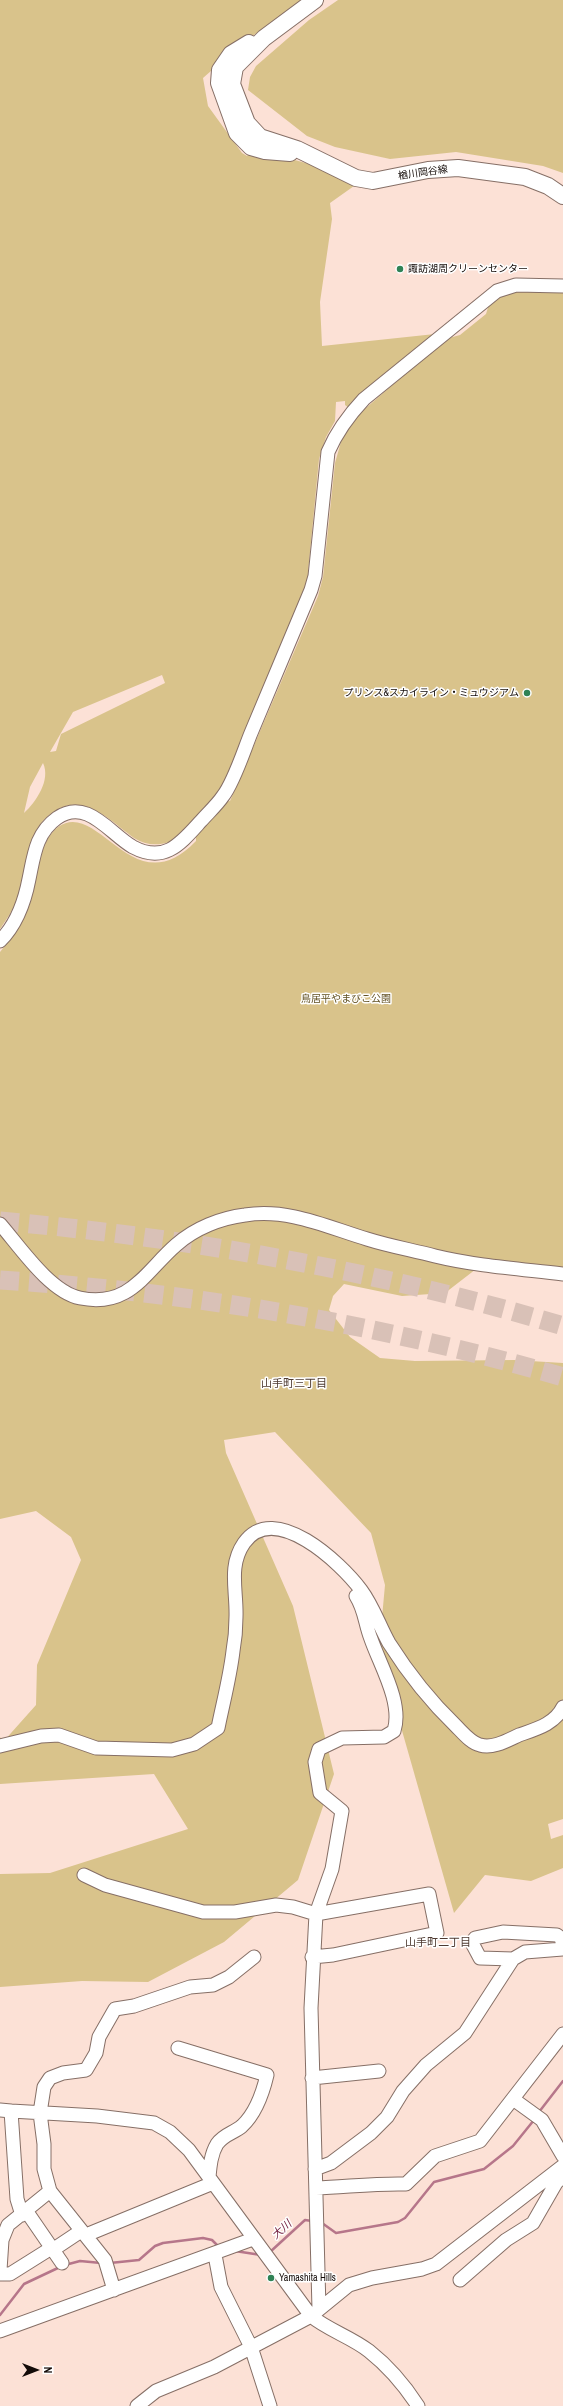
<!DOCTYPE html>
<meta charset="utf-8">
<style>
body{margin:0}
#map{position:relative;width:563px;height:2406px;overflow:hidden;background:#fce1d6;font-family:"Archivo Narrow",sans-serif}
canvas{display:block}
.north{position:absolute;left:16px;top:2350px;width:40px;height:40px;-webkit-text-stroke:3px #fff;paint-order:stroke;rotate:90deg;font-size:11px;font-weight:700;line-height:16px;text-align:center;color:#130b08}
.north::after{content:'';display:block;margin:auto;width:14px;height:18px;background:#130b08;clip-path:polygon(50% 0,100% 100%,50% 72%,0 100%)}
</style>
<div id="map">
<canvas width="563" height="2406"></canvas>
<div class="north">N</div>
</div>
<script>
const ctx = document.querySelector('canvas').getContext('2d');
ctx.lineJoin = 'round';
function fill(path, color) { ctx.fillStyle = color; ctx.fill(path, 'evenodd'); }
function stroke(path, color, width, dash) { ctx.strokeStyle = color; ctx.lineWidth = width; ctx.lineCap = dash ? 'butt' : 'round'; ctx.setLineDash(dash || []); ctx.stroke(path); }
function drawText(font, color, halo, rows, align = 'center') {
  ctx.font = font + ' "Archivo Narrow","Noto Sans JP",sans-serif'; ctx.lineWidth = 3; ctx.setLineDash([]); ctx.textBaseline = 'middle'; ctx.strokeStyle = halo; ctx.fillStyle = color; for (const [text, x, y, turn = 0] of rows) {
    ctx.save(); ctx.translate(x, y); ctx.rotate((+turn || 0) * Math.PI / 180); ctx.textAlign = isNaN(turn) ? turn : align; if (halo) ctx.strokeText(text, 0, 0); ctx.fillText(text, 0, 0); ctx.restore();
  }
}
const green = new Path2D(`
 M0,0H305L245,41L203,78L208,106L242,153L247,156L249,153C292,157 317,163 354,186L330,203L332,219L320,302L322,346L435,334L349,408L345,405V401L336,402L335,421L326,437L319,459L308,573L309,576L304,596C285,642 265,688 246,733C239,751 233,773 223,789C217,797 176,839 169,842C157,846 145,845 134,838C110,821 83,790 52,813C27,830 29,860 22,886C18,902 9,916 0,929ZM162,675L165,683L61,734L56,751L50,752L73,712ZM43,763C51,780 36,802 24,813L30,787Z
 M338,0H563V173L543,166L456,152L390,159L335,147L307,136L248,90L250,77L256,66L309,20Z
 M520,290L563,291V1268L489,1259L445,1293L402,1296L344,1284L333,1296L329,1310L350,1337L380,1358L415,1361L514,1360L563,1363V1819L548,1824L551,1839L563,1835V1868L531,1881L485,1875L454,1913L379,1650L385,1585L371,1533L275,1432L224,1440L226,1453L293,1606L334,1774L298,1880L224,1942L148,1982L82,1981L0,1987V1874L50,1873L188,1829L154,1774L0,1784V1737L3,1742L36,1705L37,1665L81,1560L71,1537L36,1511L0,1519V952C12,938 24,920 30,903C38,881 38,841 58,827C99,798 133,907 196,841V834L224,802L230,801L318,596L323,577L335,463L344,431L359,414L412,368L449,338L460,335L486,314L490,301Z`);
const stream = new Path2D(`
 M539,2112L563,2081
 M322,2223L336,2233L398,2222L405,2218L434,2182L484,2169L513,2146L534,2120
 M235,2251L261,2255
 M270,2252L305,2220L312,2221
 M110,2263L139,2260L155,2246L163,2243L203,2238L212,2240L218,2246
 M65,2265L80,2261L101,2263
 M0,2315L24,2284L60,2267`);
const highwayTunnel = new Path2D(`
 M0,1221C190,1238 380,1271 563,1326
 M0,1280C191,1292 379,1324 563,1377`);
const minor = new Path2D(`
 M0,941C16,925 25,900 29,879C34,855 36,833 57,818C87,797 110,834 133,847C165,864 181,843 201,821C208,813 217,805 223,796C234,782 244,750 251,733C271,685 291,638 311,590L315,576L328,452C337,431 348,416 364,399L497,291L516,285L563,286
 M0,1224C20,1247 50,1292 80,1298C130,1308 145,1272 176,1245C195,1228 221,1218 245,1215C288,1208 327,1227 367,1239C389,1246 412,1250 435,1256C476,1266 521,1269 563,1274
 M0,1746L41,1736L59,1735L96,1748L172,1750L194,1744L218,1728C223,1703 230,1677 233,1651C235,1640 236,1628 236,1617C237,1591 228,1566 244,1543C274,1500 341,1563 361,1590C373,1606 379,1625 389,1643C408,1673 430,1701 456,1726C463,1733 471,1743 480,1745C493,1749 508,1740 519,1735C536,1729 555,1724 563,1707
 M84,1875L105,1885L203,1912H235L276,1905L293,1907L316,1914L311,2008L319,2309
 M312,1957L333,1955L437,1933L429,1894L316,1914L332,1869L342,1811L320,1793L315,1762L319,1749L342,1738L384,1737L394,1731C403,1703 380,1665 371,1639C365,1624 365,1610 356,1596
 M513,1959L480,1958L472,1943L475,1938L503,1932L557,1935L562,1939V1949
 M178,2048L267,2075C263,2092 255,2114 242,2126C234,2133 224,2134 217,2144C211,2154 210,2166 209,2177
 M312,2078L379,2071
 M513,2099L542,2120L563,2156
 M0,2110L11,2111L17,2199L22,2215
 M11,2111L97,2116L154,2123L170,2132L189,2150L311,2316C328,2330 351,2337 369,2351C388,2366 405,2386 418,2406
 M315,2169L331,2163L371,2133L387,2117L403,2091L426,2065L465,2033L513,1959L525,1952L563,1949
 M316,2188C346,2187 376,2183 406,2184L435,2156L480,2141L563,2034
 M27,2212L62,2263
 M86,2235L213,2183
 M54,2249L81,2231
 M215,2255L221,2287L251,2347L270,2406
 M0,2270L2,2240L8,2225L50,2191
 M0,2274H10L53,2247
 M460,2280L506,2240L533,2223L556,2183L563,2176
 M114,2290L105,2260L50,2191L44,2169V2144L40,2113L44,2087L50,2078L63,2073L86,2070L96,2053L99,2037L115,2009L134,2006L190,1987L213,1985L229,1977L254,1957
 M0,2331L253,2239
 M137,2406L156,2391L214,2367L311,2316L349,2285L372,2278L422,2269L436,2264L563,2166`);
const major = new Path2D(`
 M315,0L264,38L235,67L232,84L247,123L260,137L297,149L356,178L373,181L428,170L458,168L525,177L548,186L563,196
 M249,43L231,54L220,70L219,83L237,133L251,147L265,151L290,153`);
const markers = [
 [400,269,4,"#2f8255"],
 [527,693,4,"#2f8255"],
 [271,2278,4,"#2f8255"]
];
const streetNames = [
 ["楢川岡谷線",423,173,-8]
];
const poiNames = [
 ["諏訪湖周クリーンセンター",408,269],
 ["プリンス&スカイライン・ミュウジアム",519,693,"right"],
 ["Yamashita Hills",279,2278]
];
const parkNames = [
 ["鳥居平やまびこ公園",346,999]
];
const neighbourhoodNames = [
 ["山手町三丁目",294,1384],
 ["山手町二丁目",438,1943]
];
const waterNames = [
 ["大川",282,2230,-42]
];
fill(green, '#d9c38b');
stroke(stream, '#b6768a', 2.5);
stroke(highwayTunnel, '#d9c1b7', 19, [19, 10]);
stroke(minor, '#866f66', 15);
stroke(major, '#866f66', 18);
stroke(minor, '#fff', 13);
stroke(major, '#fff', 16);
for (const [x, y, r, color] of markers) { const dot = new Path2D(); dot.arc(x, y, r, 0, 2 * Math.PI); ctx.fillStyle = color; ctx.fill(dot); stroke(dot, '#fff', 1.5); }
drawText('10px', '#130b08', '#fff', streetNames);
drawText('10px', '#130b08', '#fff', poiNames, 'left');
drawText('10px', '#604f20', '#fff', parkNames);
drawText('11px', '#4e3a31', '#fff', neighbourhoodNames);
drawText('italic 11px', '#762746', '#fff', waterNames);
</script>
